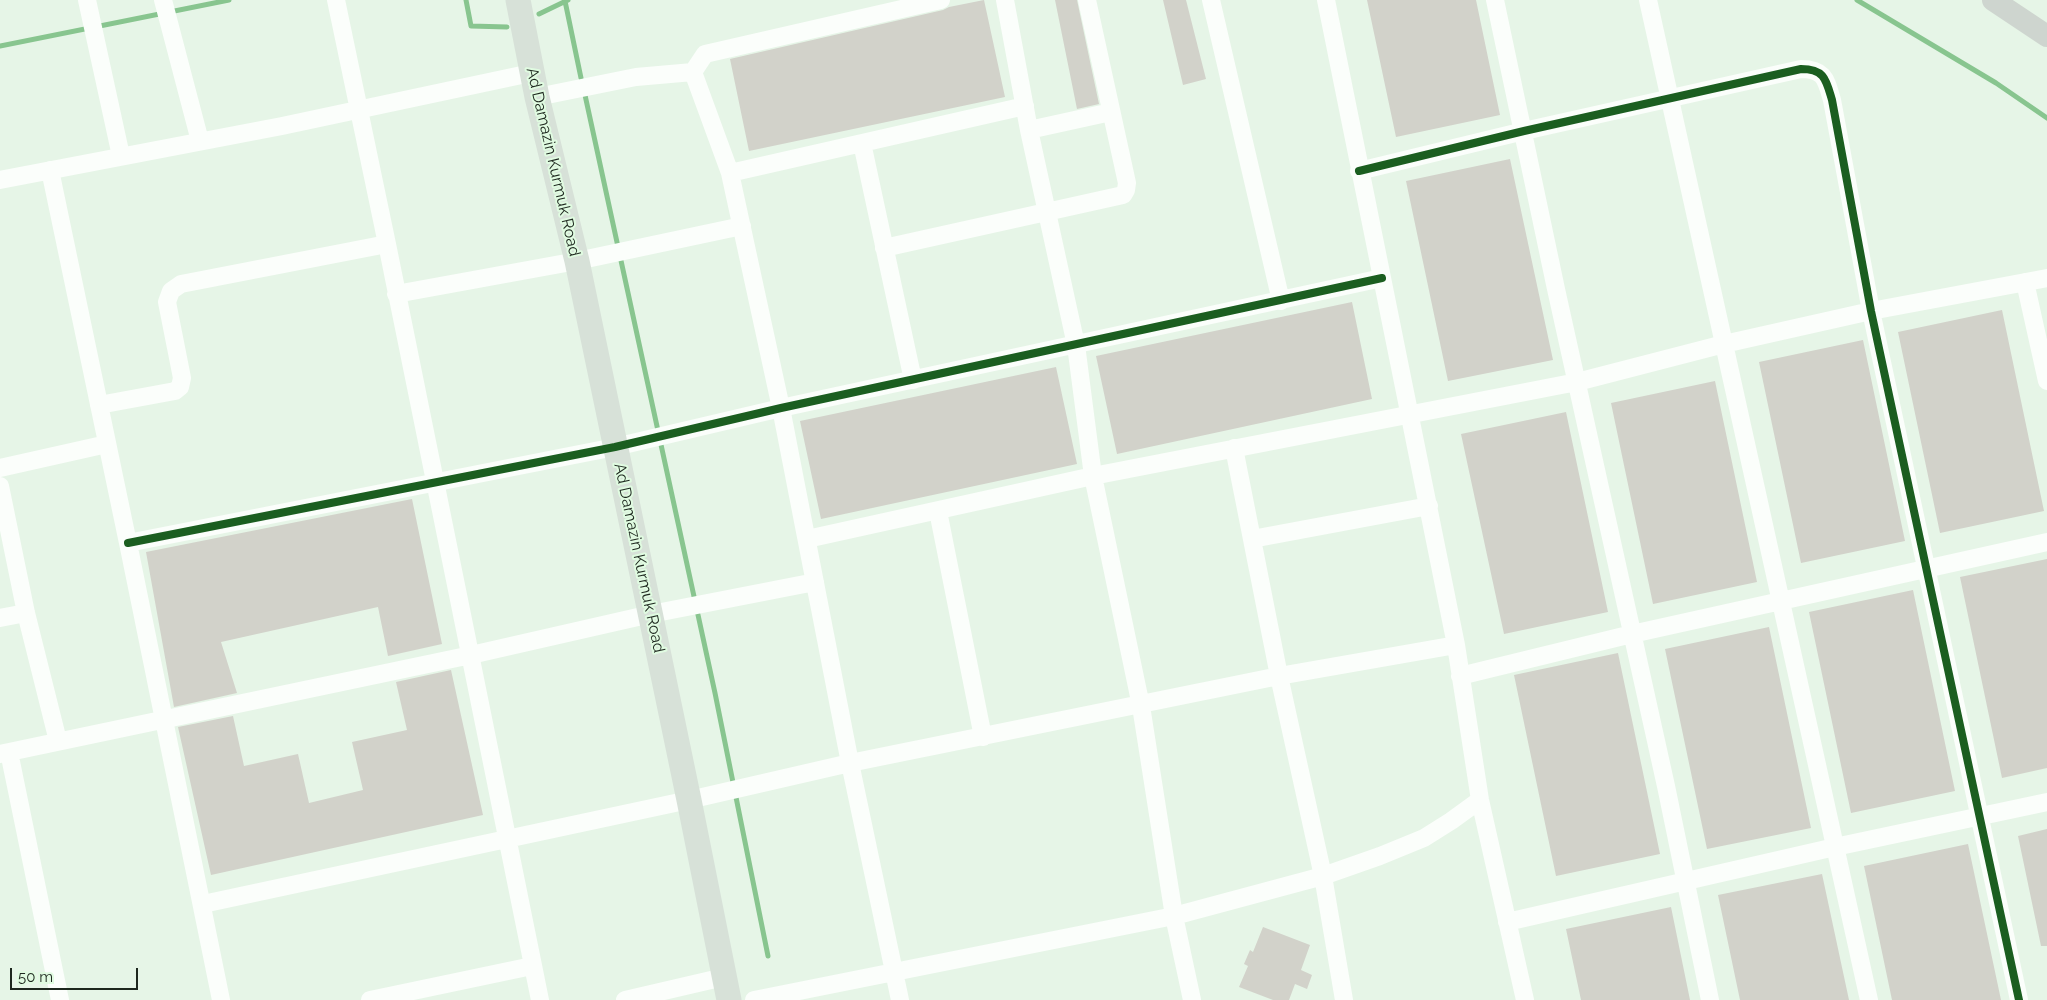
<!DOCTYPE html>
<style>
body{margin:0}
#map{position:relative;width:2047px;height:1000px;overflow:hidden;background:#e6f5e7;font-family:Raleway,sans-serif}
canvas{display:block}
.scale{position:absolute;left:10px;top:968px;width:128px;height:22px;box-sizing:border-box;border:2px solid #1d271e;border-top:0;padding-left:6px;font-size:15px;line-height:18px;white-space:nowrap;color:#1d271e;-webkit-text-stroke:4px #e0fbe1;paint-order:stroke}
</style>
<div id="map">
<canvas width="2047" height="1000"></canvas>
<div class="scale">50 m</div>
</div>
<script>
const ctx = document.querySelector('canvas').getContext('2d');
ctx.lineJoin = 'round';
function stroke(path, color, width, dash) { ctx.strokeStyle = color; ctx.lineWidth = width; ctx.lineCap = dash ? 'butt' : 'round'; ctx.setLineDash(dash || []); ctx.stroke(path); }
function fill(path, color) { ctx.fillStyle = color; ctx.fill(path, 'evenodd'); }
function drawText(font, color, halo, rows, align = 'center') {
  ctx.font = font + ' Raleway,sans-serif'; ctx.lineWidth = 4; ctx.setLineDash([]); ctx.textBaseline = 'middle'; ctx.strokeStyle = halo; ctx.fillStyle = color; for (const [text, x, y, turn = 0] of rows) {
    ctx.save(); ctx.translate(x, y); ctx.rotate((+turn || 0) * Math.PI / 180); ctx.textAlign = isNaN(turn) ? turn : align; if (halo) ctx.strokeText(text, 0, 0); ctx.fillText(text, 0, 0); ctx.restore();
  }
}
const stream = new Path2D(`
 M466,0L471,26L507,27
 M1857,0L1996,83L2047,118
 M565,1L581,78
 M539,14L568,0
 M0,46L229,0
 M585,95L715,693L768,956`);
const building = new Path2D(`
 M984,0L1005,97L749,151L730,59L943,10L949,7Z
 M1055,0H1077L1099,104L1077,109Z
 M1163,0H1186L1206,79L1183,85Z
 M1367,0H1476L1500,115L1396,137Z
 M1510,159L1553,360L1448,381L1406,181Z
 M1352,302L1372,399L1117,454L1096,356Z
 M2002,310L2044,511L1940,533L1898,332Z
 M1863,340L1905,541L1801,563L1759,362Z
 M1056,367L1077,464L821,519L800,421Z
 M1715,381L1757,582L1653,604L1611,403Z
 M1566,412L1608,612L1504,634L1461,434Z
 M412,499L442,644L388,656L378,607L221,642L237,693L174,707L146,552Z
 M2047,559V768L2002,778L1960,577Z
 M1913,590L1955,791L1851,813L1809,612Z
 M1769,627L1811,828L1707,849L1665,649Z
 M1618,653L1660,854L1556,876L1514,675Z
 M451,670L483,815L211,875L178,727L233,716L244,766L298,754L309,803L363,790L352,742L407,730L396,682Z
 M2047,829V946H2041L2018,836Z
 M1968,844L2001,1000H1892L1864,866Z
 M1822,874L1849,1000H1740L1718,895Z
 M1671,907L1690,1000H1581L1566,929Z
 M1263,927L1310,945L1301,970L1312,975L1307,989L1295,984L1289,1000H1273L1239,987L1248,966L1244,964L1250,950L1253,952Z`);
const minor = new Path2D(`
 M87,0L121,156
 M163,0L200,141
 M336,0L387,244L540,1000
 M1005,0L1029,130L1076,345L1093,476L1141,706L1174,916L1192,1000
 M1211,0L1281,301
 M1326,0L1456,645L1480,800L1525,1000
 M1495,0L1556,289L1666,786L1710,1000
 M1648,0L1869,1000
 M693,72L730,173L781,408L850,763L900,1000
 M537,97L636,77L693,72L705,54L941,0
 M1029,130L1111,112
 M862,143L913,380
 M50,170L128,543L221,1000
 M1359,171L1524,131L1801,69C1825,69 1826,80 1832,100L1871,311L2019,1000
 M730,173L1025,106
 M0,180L282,126L531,73
 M884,248L1123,195L1126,190L1127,183L1087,0
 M2025,282L2047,381
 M396,294L577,261L742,226
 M99,405L175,391L180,387L182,378L167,302L171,291L181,284L387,244
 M1234,448L1279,676L1323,876L1344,1000
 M0,468L107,444
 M0,486L26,613L58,741
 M938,511L983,737
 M807,539L1093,476L1577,382L1724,344L1871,311L2047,278
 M1252,539L1429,506
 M128,543L615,447L781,408L1382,278
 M0,618L26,613
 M1460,676L1632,634L2047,542
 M9,752L60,1000
 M0,754L471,655L651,614L815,582
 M203,904L689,800L850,763L1279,676L1456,645
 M1507,922L1835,847L2047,802
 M370,1000L532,966
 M625,1000L724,977
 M754,1000L1174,916L1323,876L1380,856L1424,838L1451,821L1480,800`);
const major = new Path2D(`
 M1993,0L2047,36`);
const highway = new Path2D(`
 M518,0L537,97L577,261L689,800L729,1000`);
const cycleway = new Path2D(`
 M1359,171L1524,131L1801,69C1825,69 1826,80 1832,100L1871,311L2019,1000
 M128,543L615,447L781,408L1382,278`);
const streetNames = [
 ["Ad Damazin Kurmuk Road",553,162,77],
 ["Ad Damazin Kurmuk Road",639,558,78]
];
stroke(stream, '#88c58f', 5);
fill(building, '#d2d2ca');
stroke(minor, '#fbfefb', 18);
stroke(major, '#ced5cf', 22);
stroke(highway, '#d7e1d8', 25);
stroke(cycleway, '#1b5e20', 8);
drawText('16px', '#1d271e', '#e0fbe1', streetNames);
</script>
